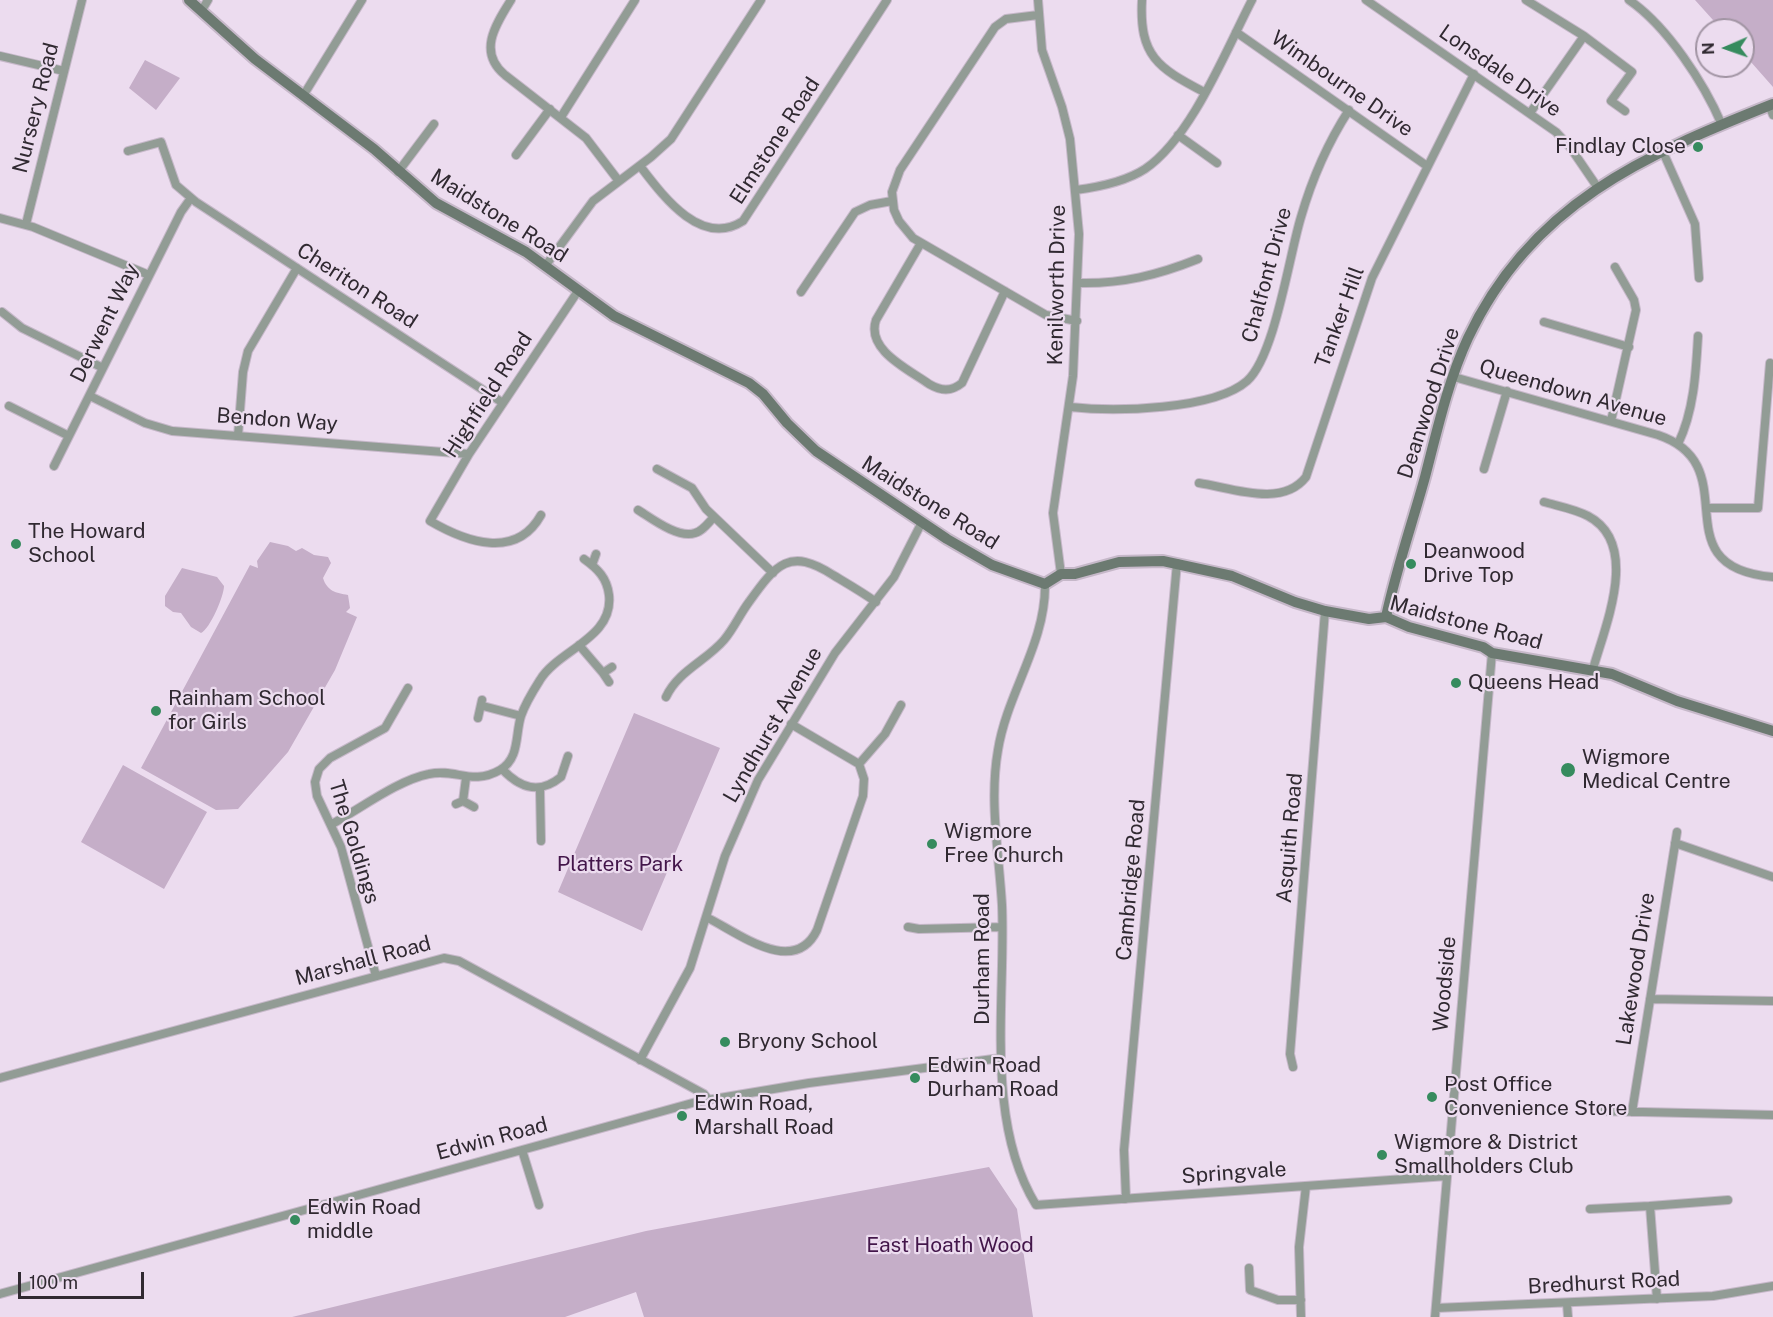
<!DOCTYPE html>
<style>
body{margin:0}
#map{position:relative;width:1773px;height:1317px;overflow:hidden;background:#ecdcef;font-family:"Public Sans",sans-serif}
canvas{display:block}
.north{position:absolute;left:1695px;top:18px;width:60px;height:60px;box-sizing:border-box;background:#ecdcef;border:2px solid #a194a3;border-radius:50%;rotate:268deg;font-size:16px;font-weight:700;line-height:24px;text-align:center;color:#302931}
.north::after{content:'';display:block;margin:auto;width:21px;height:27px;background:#368b5e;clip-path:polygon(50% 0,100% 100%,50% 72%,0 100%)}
.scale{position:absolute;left:18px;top:1272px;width:126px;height:27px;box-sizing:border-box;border:3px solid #302931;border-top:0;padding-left:8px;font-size:18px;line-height:21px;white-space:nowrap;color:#302931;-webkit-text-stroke:4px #ecdcef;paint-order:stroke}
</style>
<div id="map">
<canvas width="1773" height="1317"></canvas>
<div class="north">N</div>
<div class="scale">100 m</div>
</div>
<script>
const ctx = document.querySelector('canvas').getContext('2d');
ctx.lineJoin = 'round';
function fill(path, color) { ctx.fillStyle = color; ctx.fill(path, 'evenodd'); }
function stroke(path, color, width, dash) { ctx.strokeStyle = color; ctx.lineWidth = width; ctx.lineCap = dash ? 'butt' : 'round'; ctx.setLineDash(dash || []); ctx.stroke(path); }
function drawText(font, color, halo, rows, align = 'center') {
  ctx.font = font + ' "Public Sans",sans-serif'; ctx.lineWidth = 4.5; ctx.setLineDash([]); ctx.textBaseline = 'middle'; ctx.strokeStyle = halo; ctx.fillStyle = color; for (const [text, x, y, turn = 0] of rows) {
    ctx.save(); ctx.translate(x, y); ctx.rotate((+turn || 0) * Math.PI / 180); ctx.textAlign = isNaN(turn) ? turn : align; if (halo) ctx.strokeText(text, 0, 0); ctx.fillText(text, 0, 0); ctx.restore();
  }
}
const green = new Path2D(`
 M1695,0H1773V87L1743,53V30H1722Z
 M145,60L180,78L156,110L129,88Z
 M270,542L288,546L296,551L302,548L314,555L328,557L331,563L323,578C327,591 336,593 348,595L350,608L346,612L357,617L335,670L288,752L238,809L216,810L141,768L250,565L258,568L257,561Z
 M182,568L217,577L224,586C224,596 210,629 201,633L191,627L181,613L173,612L165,606V596Z
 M634,713L720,748L642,931L558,892Z
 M123,765L207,812L164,889L81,842Z
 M989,1167L1017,1209L1033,1317H644L636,1292L565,1317H292L646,1231Z`);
const street = new Path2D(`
 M511,0C496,24 477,52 505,75L586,138L618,180
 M1038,0L1042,50L1062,107L1070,139L1079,234L1073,376L1053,513L1061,574
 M1142,0C1139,56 1158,68 1204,92
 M1366,0L1556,132L1570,147L1598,188
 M1526,0L1584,36L1632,72L1611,101L1625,111
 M1629,0C1667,26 1704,83 1722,125
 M202,10L208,0
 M1038,15L1006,19L995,27L900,170L892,192L894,210L899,221L913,238L1046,315L1077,321
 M1236,32L1427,166
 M0,56L64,71
 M303,96L362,0
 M1769,105L1773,115
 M1530,113L1584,36
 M561,117L635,0
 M1178,135L1217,163
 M128,151L161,142L176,185L196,202L503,403
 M1663,152L1695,224L1699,278
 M516,155L550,109
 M640,166C663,196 701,248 743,221L887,0
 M398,172L434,124
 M1076,190C1099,187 1125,182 1145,169C1192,137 1226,50 1252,0
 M0,218L33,227L149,275
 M26,224L82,0
 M921,243L876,320C866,350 908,369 929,384C941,391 951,392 962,383L1005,291
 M546,265L593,201L651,157L671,139L761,0
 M1079,283C1122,284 1158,275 1198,259
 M801,292L855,212L870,205L892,201
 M2,312L22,328L103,368
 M1544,322L1629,347
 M1454,377L1658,435C1750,466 1657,567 1773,577
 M90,396L145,423L172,431L469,454
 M9,406L69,436
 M1070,407C1114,412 1214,410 1247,381C1275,356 1289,256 1301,217C1312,179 1327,144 1349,110
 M1611,421L1636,310L1634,300L1615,267
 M238,436L243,372L248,351L297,268
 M1678,444C1694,411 1696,372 1698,336
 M54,466L181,212L191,198
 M657,469L692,488L706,509L773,573
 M1484,469L1507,391
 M1199,483C1232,488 1282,508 1306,477L1372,278L1474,74
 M1544,502C1558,506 1575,509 1588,516C1641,544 1605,626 1593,669
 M1706,508H1758L1770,363
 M638,510C651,518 678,539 695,533C703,531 708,523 714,517
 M541,515C516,560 466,542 430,521L469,454L578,291
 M592,565L596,554
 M1045,584C1046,643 1007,693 998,750C989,800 999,854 1002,905C1006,999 984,1120 1036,1205L1447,1176
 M579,645L603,673
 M609,682L603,673L612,667
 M666,697C678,671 706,661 724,640C734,628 740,614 749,602C776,564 790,547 833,575C848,584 862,592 876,602
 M483,706L521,716
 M478,718L482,700
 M859,764L885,734L901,705
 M502,769C520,788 539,795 561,777L568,756
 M540,789L541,841
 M463,801L466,778
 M456,804L463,801L474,807
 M332,824C360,809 398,780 429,774C456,768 472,786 500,770C520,758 515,735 521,716C525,704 533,691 540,680C558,650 614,638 609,595C607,578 598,569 584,559
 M1675,843L1773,877
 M706,917C737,932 794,978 817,930L863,796L864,779L859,764L791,724
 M908,927L919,929L1002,927
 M376,976L341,847L317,796L315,782L319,769L330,758L385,728L408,688
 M1650,999L1773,1001
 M640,1060L690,968L725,856L758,780L835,653L894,577L922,522
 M1293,1067L1290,1054L1325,611
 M0,1078L444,958L459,961L704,1094L708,1099
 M1599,1111L1773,1115
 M1632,1112L1677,832
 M522,1150L539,1205
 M1126,1199L1124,1150L1177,563
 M1650,1206L1728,1200
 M1590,1209L1650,1206L1657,1299
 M1249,1268L1250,1290L1278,1300H1301
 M0,1294L696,1102L809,1083L1001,1058
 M1567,1304L1568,1317
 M1436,1308L1713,1296L1773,1286
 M1301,1317L1299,1247L1306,1186
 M1435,1317L1492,653`);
const secondary = new Path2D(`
 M189,0L255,59L374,149L436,203L526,252L614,316L749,383L763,394L787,423L816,451L947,539L992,565L1045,584L1061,574H1075L1119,562L1163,561L1232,576L1295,602L1325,611L1369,619L1386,617L1409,627L1483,647L1492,653L1612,674L1677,701L1773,731
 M1386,617C1396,570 1412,524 1425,477C1437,431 1448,381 1468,338C1531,204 1644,155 1773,104`);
const markers = [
 [1698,147,6,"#368b5e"],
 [16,544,6,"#368b5e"],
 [1411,564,6,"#368b5e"],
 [1456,683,6,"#368b5e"],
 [156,711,6,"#368b5e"],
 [1568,770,8,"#368b5e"],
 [932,844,6,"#368b5e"],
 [725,1042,6,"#368b5e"],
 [915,1078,6,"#368b5e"],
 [1432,1097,6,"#368b5e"],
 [682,1116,6,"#368b5e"],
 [1382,1155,6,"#368b5e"],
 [295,1220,6,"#368b5e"]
];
const streetNames = [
 ["Lonsdale Drive",1500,71,35],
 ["Wimbourne Drive",1342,84,35],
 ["Nursery Road",36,108,-76],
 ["Elmstone Road",775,141,-57],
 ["Maidstone Road",499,216,32],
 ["Chalfont Drive",1267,275,-75],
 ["Kenilworth Drive",1057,285,-89],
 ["Cheriton Road",357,286,33],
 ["Tanker Hill",1340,317,-70],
 ["Derwent Way",105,323,-64],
 ["Queendown Avenue",1573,393,16],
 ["Highfield Road",488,395,-57],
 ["Deanwood Drive",1429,403,-72],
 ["Bendon Way",277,420,4],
 ["Maidstone Road",930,503,32],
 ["Maidstone Road",1466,623,15],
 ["Lyndhurst Avenue",773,725,-60],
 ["Asquith Road",1290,838,-85],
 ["The Goldings",354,842,73],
 ["Cambridge Road",1131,880,-85],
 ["Durham Road",983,959,-90],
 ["Marshall Road",363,961,-15],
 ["Lakewood Drive",1636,969,-81],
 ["Woodside",1445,984,-85],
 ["Edwin Road",492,1139,-15],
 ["Springvale",1234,1173,-4],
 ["Bredhurst Road",1604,1283,-3]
];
const poiNames = [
 ["Findlay Close",1686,147,"right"],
 ["The Howard",28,532],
 ["School",28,556],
 ["Deanwood",1423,552],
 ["Drive Top",1423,576],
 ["Queens Head",1468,683],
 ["Rainham School",168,699],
 ["for Girls",168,723],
 ["Wigmore",1582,758],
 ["Medical Centre",1582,782],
 ["Wigmore",944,832],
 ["Free Church",944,856],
 ["Bryony School",737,1042],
 ["Edwin Road",927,1066],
 ["Durham Road",927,1090],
 ["Post Office",1444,1085],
 ["Convenience Store",1444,1109],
 ["Edwin Road,",694,1104],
 ["Marshall Road",694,1128],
 ["Wigmore & District",1394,1143],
 ["Smallholders Club",1394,1167],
 ["Edwin Road",307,1208],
 ["middle",307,1232]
];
const parkNames = [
 ["Platters Park",620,865],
 ["East Hoath Wood",950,1246]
];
fill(green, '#c5aec8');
stroke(street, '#c6b8c9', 10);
stroke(secondary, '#c6b8c9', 14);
stroke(street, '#929c95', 8);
stroke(secondary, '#6c7a71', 10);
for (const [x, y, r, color] of markers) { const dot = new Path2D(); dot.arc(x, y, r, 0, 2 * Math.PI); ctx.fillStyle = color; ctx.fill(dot); stroke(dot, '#ecdcef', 2); }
drawText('21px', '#302931', '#ecdcef', streetNames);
drawText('21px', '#302931', '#ecdcef', poiNames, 'left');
drawText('21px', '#43164a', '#ecdcef', parkNames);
</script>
